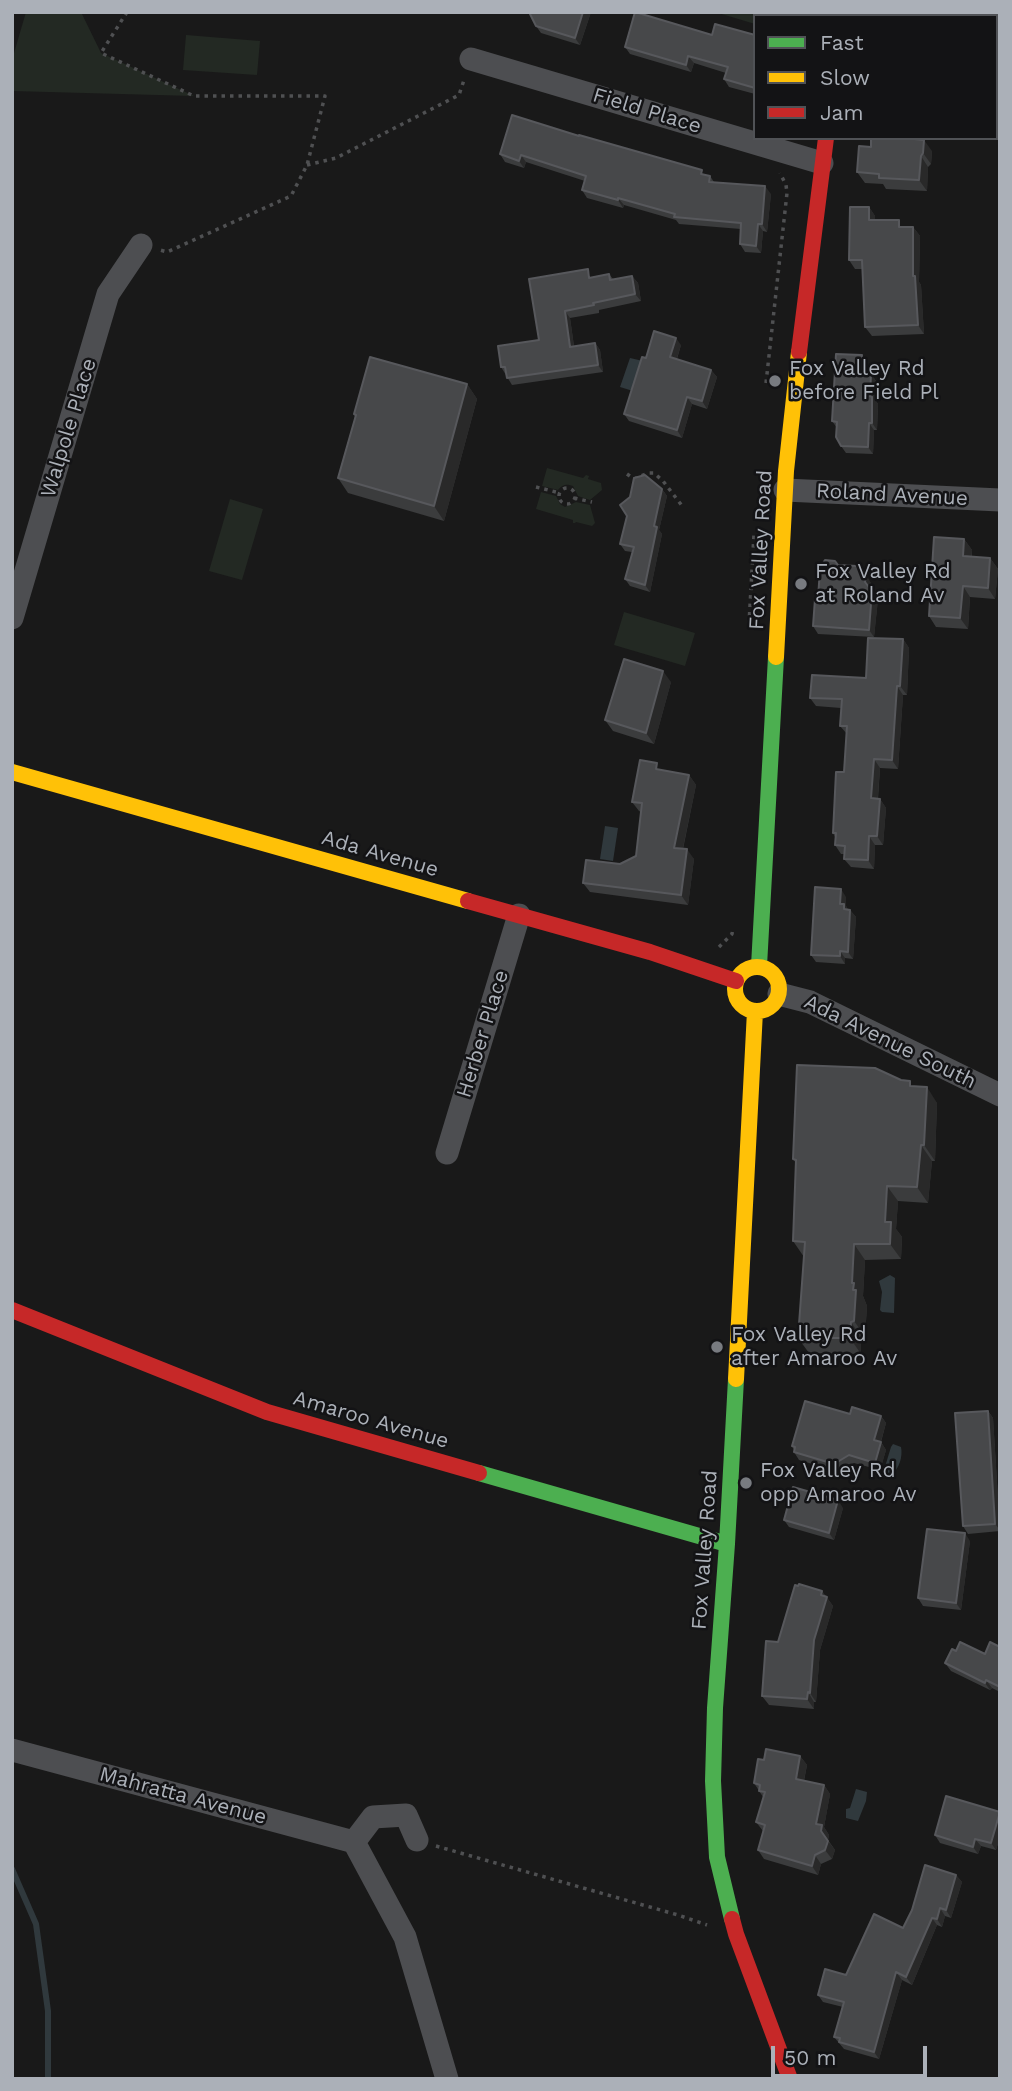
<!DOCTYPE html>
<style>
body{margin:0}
#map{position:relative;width:1012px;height:2091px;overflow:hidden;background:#191919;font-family:"Work Sans",sans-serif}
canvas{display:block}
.frame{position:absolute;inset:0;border:14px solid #abb0b8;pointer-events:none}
.legend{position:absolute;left:753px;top:14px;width:245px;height:126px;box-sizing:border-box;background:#131315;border:2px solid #505256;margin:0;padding:9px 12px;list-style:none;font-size:21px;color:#abb0b8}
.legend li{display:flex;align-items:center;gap:14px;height:35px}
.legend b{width:35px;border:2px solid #505256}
.scale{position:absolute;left:771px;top:2046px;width:156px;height:32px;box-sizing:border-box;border:4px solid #abb0b8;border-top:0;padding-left:9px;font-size:21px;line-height:24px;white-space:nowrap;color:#abb0b8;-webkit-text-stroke:5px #131315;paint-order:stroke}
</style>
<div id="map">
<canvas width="1012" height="2091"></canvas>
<div class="frame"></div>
<ul class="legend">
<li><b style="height:9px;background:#4caf50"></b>Fast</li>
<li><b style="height:9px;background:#ffc107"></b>Slow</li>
<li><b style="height:9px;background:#c62828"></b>Jam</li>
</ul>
<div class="scale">50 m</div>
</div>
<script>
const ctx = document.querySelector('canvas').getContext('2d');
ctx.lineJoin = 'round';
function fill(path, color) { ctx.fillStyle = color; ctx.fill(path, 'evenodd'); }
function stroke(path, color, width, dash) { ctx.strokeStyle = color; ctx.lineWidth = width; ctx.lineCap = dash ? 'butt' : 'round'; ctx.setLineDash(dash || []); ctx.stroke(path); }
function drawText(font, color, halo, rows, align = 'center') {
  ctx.font = font + ' "Work Sans",sans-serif'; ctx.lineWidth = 5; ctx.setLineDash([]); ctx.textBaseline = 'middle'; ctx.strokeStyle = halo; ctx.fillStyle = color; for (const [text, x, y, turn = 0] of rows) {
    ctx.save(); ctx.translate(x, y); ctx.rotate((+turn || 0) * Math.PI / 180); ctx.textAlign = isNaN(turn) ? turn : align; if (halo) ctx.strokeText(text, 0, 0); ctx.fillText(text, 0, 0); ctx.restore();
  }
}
const green = new Path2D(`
 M26,12H81L101,53L194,96L12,91V60Z
 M715,12H809L808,16H755V24Z
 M186,35L260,41L257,75L183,70Z
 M547,468L583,478L586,475L589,476L588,479L601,483L602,490L590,500L578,496L573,486C566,484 563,484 558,490L542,486Z
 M541,492L556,496L560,504L565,507L576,502L590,505L595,523L592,526L576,522L575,523H573V520L536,509Z
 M230,499L263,509L242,580L209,571Z
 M624,612L695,633L685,666L614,645Z`);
const water = new Path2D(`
 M630,358L643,361L633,391L620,387Z
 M605,826L618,828L613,861L600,859Z
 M890,1275L895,1278L894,1313L882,1312L880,1310L882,1292L879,1281Z
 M893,1444L901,1447C903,1457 899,1468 892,1475L884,1470L891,1447Z
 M856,1789L867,1792L866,1801L858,1821L846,1818V1809L850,1808Z`);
const stream = new Path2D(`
 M12,1869L36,1924L48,2011V2079`);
const path = new Path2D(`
 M127,12L101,53L194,96H325L307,165L291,196L167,252L160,250
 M307,165L336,158L459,95L465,77
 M766,383L787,193L786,185L780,173
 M627,474L634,479L648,473H654L663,481L683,507
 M536,487L560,493
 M559 496a8 8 0 1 1 16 0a8 8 0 1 1-16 0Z
 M574,498L592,502
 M749,624L754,534
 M719,947L732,934L733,928
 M436,1846L678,1915L707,1925`);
const street = new Path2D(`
 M471,59L822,163
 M785,490L1000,500
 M12,618L108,294L141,245
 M779,994L810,1002L1000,1095
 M447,1153L519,915
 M12,1750L354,1842L405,1937L447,2079
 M354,1842L373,1817L406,1815L417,1840`);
const fast = new Path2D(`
 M842,16L843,12
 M759,966L776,657
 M479,1473L727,1544
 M732,1919L717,1857L713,1781L715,1708L727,1544L736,1379`);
const slow = new Path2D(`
 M776,657L786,471L799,352
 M12,772L468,901
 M735 989a22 22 0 1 1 44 0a22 22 0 1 1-44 0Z
 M736,1379L755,1011`);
const jam = new Path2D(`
 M799,352L826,138
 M468,901L650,952L736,981
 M12,1310L267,1412L479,1473
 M732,1919L736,1934L790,2079`);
const wall = new Path2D(`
 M591,12L580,45L541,33L536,26Z
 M712,35H755V94L729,87L724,79L726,73L694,63L691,72L630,54L625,47Z
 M579,136L710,176L714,182L771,194L767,232L763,231L761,253L745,252L740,244L741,229L679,224L676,220L624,205L623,208L587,198L582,190L585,181L526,162L524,168L505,162L500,154Z
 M859,146L932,151L931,164L928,167L927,191L886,189L883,184L865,183L857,172Z
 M869,207L875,216V220L904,227H913L920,236L919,282L921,285L924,334L872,336L865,327L862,269H855L849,260Z
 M609,274L613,279L632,276L638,283L641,301L599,310V313L570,318L574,346L595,343L600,350L603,372L512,385L501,367L539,340L593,277Z
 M681,345L677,359L711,370L717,377L707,409L692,404L682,438L629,421L624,414L646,358Z
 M867,363V374H871L876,381V401L878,404L877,430H874L873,454L846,453L841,446L837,428L832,421Z
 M467,384L477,399L444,521L348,493L338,478L355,417L354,414Z
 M662,489L667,496L659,530L662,534L650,592L630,586L625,579L632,552L625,551L620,544Z
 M964,539L972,550V557L990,558L998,569L995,599L970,597L968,629L936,627L929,616Z
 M838,565L871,583L870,589L878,599L874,637L818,634L813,626L818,599Z
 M903,639L909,648L907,695H903L898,769L880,768L878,799H880L886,808L883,845H875L874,869L851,867L844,859L845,854H841L835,845V837L833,833L844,772L847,734L840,726L841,708L816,706L810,698L866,678Z
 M671,682L654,744L613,731L605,720Z
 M662,770L689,775L696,785L683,849L694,859L688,905L590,892L583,883L636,856L641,812L639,811L632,802Z
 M846,897V906L848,910H850L856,917L853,959L845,958V964L816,962L811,955Z
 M914,1087L937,1103L935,1161H932L928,1203L898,1201L896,1229L902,1237L901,1259L865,1260L863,1296L867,1306L865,1336L861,1337V1354L809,1353L798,1338L804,1257L793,1241L796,1163L793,1159Z
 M988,1411L993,1418L1000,1531L968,1534L963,1526Z
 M850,1414L881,1416L886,1423L881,1442L886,1450L880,1470L854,1463L839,1472L799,1460L794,1452V1450L792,1446Z
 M843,1508L834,1540L789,1527L784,1520Z
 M970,1541L961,1610L923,1606L918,1598Z
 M798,1586L822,1591L833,1606L820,1650L816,1702H814V1709L769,1705L762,1696L778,1642Z
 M1000,1647V1692L992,1688L990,1690L951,1671L945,1663L956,1651L985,1654Z
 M800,1756L807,1765L804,1781L824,1785L830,1794L824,1827L829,1835L828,1840L835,1850L832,1859L821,1864L818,1875L764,1859L758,1850L763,1831L756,1822L763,1797L754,1783L764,1760Z
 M1000,1812V1837L996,1850L981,1846L978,1854L940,1843L935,1835Z
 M956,1875L962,1882L951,1918L945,1916L942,1927L937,1925L912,1985L902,1980L879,2059L844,2049L834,2037L843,2007L823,2002L818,1995L846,1975L903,1928Z`);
const shadedWall = new Path2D(`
 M583,12H591L580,45L575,38Z
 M955,12H962V16H954Z
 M688,56L694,63L691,72L686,65Z
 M924,140L932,151L931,164L923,153Z
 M521,155L526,162L524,168L519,161Z
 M921,156L928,167L927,191L919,180Z
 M765,186L771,194L767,232L762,224Z
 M618,198L624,205L623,208L618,200Z
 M869,207L875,216V229L869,220Z
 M758,224L763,231L761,253L756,246Z
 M913,227L920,236L919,282L921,285L924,334L918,325L913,276Z
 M632,276L638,283L641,301L635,294Z
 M565,311L570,318L575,354L570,347Z
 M676,338L681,345L675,364L670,357Z
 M595,343L600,350L603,372L598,365Z
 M862,355L867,363L866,381L861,374Z
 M711,370L717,377L707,409L702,401Z
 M871,374L876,381V401L878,404L877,430L872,423L870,396Z
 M467,384L477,399L444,521L434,506Z
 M687,397L692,404L682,438L677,430Z
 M869,423L874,430L873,454L868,447Z
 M662,489L667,496L659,530L662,534L650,592L645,585L654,526Z
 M964,539L972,550L971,567L963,556Z
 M990,558L998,569L995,599L988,588Z
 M866,575L871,583L870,590L865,582Z
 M963,586L970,597L968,629L960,618Z
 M872,591L878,599L874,637L869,630Z
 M903,639L909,648L907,695L900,686Z
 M663,671L671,682L654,744L646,733Z
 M897,686L903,695L898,769L892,760Z
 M874,759L880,768L877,807L871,798Z
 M689,775L696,785L681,857L674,848Z
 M880,799L886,808L883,845L877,836Z
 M869,836L875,845L874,869L868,860Z
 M687,849L694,859L688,905L681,895Z
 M841,889L846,897V906L849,911V917L840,904Z
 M850,910L856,917L853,959L848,952Z
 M840,951L845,958V964L840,956Z
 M927,1087L937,1103L935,1161L924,1145Z
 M921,1145L932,1161L928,1203L917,1187Z
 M887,1186L898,1201L896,1229L902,1237L901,1259L890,1244L885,1222Z
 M854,1244L865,1260L863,1296L867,1306L865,1336L854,1321L853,1290L852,1283Z
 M851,1322L861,1337V1354L850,1338Z
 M988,1411L993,1418L1000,1530L995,1524Z
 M881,1416L886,1423L879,1448L874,1440Z
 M881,1442L886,1450L880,1470L875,1463Z
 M838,1500L843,1508L834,1540L829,1533Z
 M965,1533L970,1541L961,1610L956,1603Z
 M822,1591L833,1606L820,1650L816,1702L810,1693L814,1640Z
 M986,1680L992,1688L990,1690L985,1683Z
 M808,1692L814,1702V1709L807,1699Z
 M800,1756L807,1765L802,1789L796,1779Z
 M824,1785L830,1794L824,1827L829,1835L828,1840L816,1824Z
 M1000,1812V1837L996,1850L991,1843Z
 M975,1839L981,1846L978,1854L973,1847Z
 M828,1841L835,1850L832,1859L825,1850Z
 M815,1855L821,1864L818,1875L812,1866Z
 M956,1875L962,1882L951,1918L946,1910Z
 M940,1908L945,1916L942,1927L937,1919Z
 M932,1918L937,1925L912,1985L906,1977Z
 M896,1972L902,1980L879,2059L874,2052Z`);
const building = new Path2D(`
 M529,12H583L575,38L536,26Z
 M635,12L712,35L715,24L755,35V88L724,79L728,67L688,56L686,65L625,47Z
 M920,12H955L954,16H919Z
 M512,115L579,136V135L702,170L701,174L710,176L709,182L765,186L762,224H758L756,246L740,244L741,223L674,217L675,214L618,198V200L582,190L586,176L521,155L519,161L500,154Z
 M871,138H904L924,140L923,153L921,156L919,180L879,178V174L857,172L859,146L871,147Z
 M850,207H869V220H899V227H913V276H915L918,325L865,327L862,260H849Z
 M588,269L589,278L609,274L610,280L632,276L635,294L593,303L594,305L565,311L570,347L595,343L598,365L507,378L505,367H501L498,346L539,340L529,279Z
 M654,331L676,338L670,357L711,370L702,401L687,397L677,430L624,414L642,357L646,358Z
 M836,354L862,355L861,374H871L870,396L872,397V423H869L868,447L841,446L836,437L837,422L832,421Z
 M370,357L467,384L434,506L338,478L356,415L354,414Z
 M645,475L662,489L654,526L657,527L645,585L625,579L634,547L620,544L627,516L620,505L630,497L634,478Z
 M934,537L964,539L963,556L990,558L988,588L963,586L960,618L929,616Z
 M825,560L835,561L838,565L857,566L866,575L865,582L872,591L869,630L813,626L815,599H818L820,568Z
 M868,638L903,639L900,686H897L892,760L874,759L871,798L880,799L877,836H869L868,860L844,859L845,846L835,845L836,833H833L836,772H844L847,726H840L842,699L810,698L812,675L866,678Z
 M624,659L663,671L646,733L605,720Z
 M640,760L657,763L656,769L689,775L674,848L687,849L681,895L583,883L586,860L620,864L636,856L642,803L632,802Z
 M815,887L841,889L840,904H844V909L850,910L848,952L840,951V956L811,955Z
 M797,1065L875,1068L901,1080L910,1081V1086L927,1087L924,1145H921L917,1187L887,1186L885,1222H891L890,1244H854L852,1283H854L853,1290H856L854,1321L851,1322L850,1338H798L805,1242L793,1241L796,1160L793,1159Z
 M805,1401L850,1414L852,1407L881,1416L874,1440L881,1442L875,1463L849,1455L834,1464L794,1452L795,1447L792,1446Z
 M988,1411L995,1524L963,1526L955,1413Z
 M793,1487L838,1500L829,1533L784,1520Z
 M927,1529L965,1533L956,1603L918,1598Z
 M799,1584L822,1591L821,1595L827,1597L814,1640L810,1693L808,1692L807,1699L762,1696L766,1641L778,1642L795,1585L798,1586Z
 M960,1642L985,1654L990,1642L1000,1647V1687L986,1680L985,1683L945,1663L952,1649L956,1651Z
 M766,1749L800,1756L796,1779L824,1785L816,1824L822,1825L821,1831L828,1841L825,1850L815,1855L812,1866L758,1850L765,1825L756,1822L765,1792L759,1791L760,1785L754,1783L758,1759L764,1760Z
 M946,1796L1000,1812L991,1843L975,1839L973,1847L935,1835Z
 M925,1865L956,1875L946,1910L940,1908L937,1919L932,1918L906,1977L896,1972L874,2052L839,2042L840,2038L834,2037L844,2002L818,1995L825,1969L846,1975L874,1914L903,1928L912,1910Z`);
const markers = [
 [775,381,7,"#787b80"],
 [801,584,7,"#787b80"],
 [717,1347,7,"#787b80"],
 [746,1483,7,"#787b80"]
];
const streetNames = [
 ["Field Place",647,111,17],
 ["Walpole Place",69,428,-73],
 ["Roland Avenue",892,495,3],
 ["Fox Valley Road",761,550,-87],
 ["Ada Avenue",380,854,16],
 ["Herber Place",483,1034,-73],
 ["Ada Avenue South",890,1042,26],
 ["Amaroo Avenue",371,1420,16],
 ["Fox Valley Road",705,1550,-86],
 ["Mahratta Avenue",183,1796,15]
];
const poiNames = [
 ["Fox Valley Rd",789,369],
 ["before Field Pl",789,393],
 ["Fox Valley Rd",815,572],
 ["at Roland Av",815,596],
 ["Fox Valley Rd",731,1335],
 ["after Amaroo Av",731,1359],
 ["Fox Valley Rd",760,1471],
 ["opp Amaroo Av",760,1495]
];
fill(green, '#232923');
fill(water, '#30393d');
stroke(stream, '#30393d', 6);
stroke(path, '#4f5052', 3.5, [3.5, 5]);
stroke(street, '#4d4e51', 23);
stroke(fast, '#4caf50', 16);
stroke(slow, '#ffc107', 16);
stroke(jam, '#c62828', 16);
fill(wall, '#3b3c3d');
fill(shadedWall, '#292929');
fill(building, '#47484a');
stroke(building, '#57585c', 2);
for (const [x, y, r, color] of markers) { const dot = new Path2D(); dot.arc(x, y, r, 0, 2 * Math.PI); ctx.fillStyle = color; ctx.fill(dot); stroke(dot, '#131315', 2.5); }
drawText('21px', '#abb0b8', '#131315', streetNames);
drawText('21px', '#abb0b8', '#131315', poiNames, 'left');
</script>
